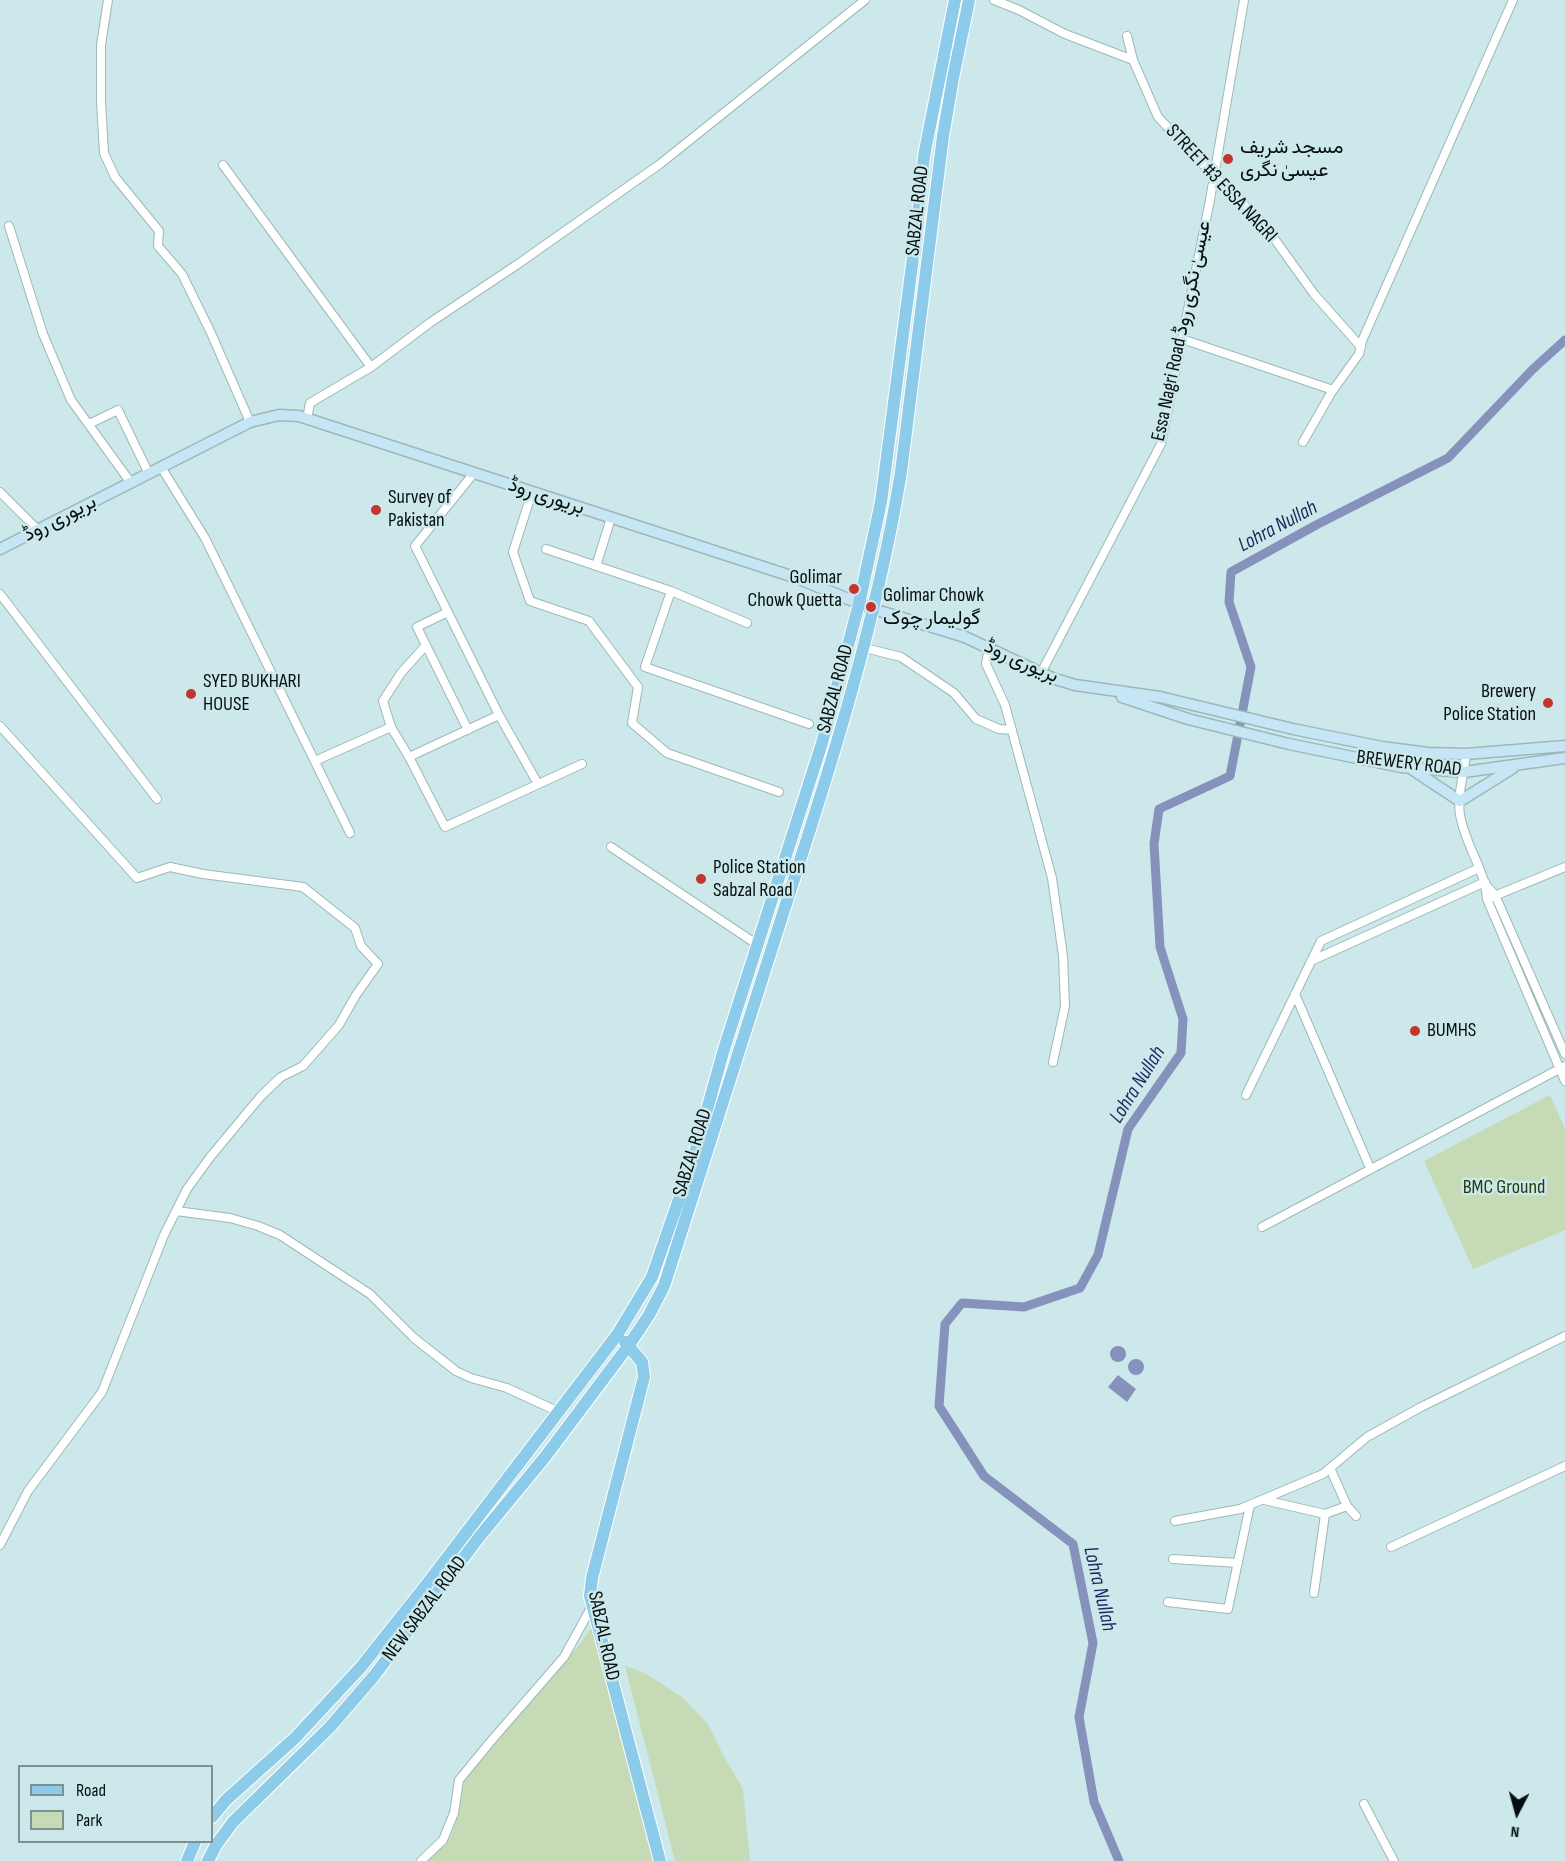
<!DOCTYPE html>
<meta charset="utf-8">
<style>
body{margin:0}
#map{position:relative;width:1565px;height:1861px;overflow:hidden;background:#cce8ea;font-family:"Sofia Sans Condensed",sans-serif}
canvas{display:block}
.legend{position:absolute;left:18px;top:1765px;width:195px;height:78px;box-sizing:border-box;background:#cce8ea;border:2px solid #7c9192;margin:0;padding:8px 10px;list-style:none;font-size:18px;color:#050f0f}
.legend li{display:flex;align-items:center;gap:12px;height:30px}
.legend b{width:30px;border:2px solid #7c9192}
.north{position:absolute;left:1487px;top:1783px;width:60px;height:60px;-webkit-text-stroke:4px #cce8ea;paint-order:stroke;rotate:186deg;font-size:16px;font-weight:700;line-height:24px;text-align:center;color:#050f0f}
.north::after{content:'';display:block;margin:auto;width:21px;height:27px;background:#050f0f;clip-path:polygon(50% 0,100% 100%,50% 72%,0 100%)}
</style>
<div id="map">
<canvas width="1565" height="1861"></canvas>
<ul class="legend">
<li><b style="height:8px;background:#8dcbeb"></b>Road</li>
<li><b style="height:16px;background:#c6dbb5"></b>Park</li>
</ul>
<div class="north">N</div>
</div>
<script>
const ctx = document.querySelector('canvas').getContext('2d');
ctx.lineJoin = 'round';
function fill(path, color) { ctx.fillStyle = color; ctx.fill(path, 'evenodd'); }
function stroke(path, color, width, dash) { ctx.strokeStyle = color; ctx.lineWidth = width; ctx.lineCap = dash ? 'butt' : 'round'; ctx.setLineDash(dash || []); ctx.stroke(path); }
function drawText(font, color, halo, rows, align = 'center') {
  ctx.font = font + ' "Sofia Sans Condensed",Vazirmatn,sans-serif'; ctx.lineWidth = 5; ctx.setLineDash([]); ctx.textBaseline = 'middle'; ctx.strokeStyle = halo; ctx.fillStyle = color; for (const [text, x, y, turn = 0] of rows) {
    ctx.save(); ctx.translate(x, y); ctx.rotate((+turn || 0) * Math.PI / 180); ctx.textAlign = isNaN(turn) ? turn : align; if (halo) ctx.strokeText(text, 0, 0); ctx.fillText(text, 0, 0); ctx.restore();
  }
}
const green = new Path2D(`
 M1550,1095L1565,1129V1230L1473,1269L1424,1161Z
 M595,1622L661,1861H427L450,1839L459,1812L465,1778L580,1644Z
 M625,1666L643,1672L682,1697L708,1724L723,1755L743,1789L750,1861H675Z`);
const water = new Path2D(`
 M1110 1354a8 8 0 1 1 16 0a8 8 0 1 1-16 0Z
 M1128 1367a8 8 0 1 1 16 0a8 8 0 1 1-16 0Z
 M1118,1375L1136,1389L1127,1402L1108,1387Z`);
const canal = new Path2D(`
 M1119,1861L1094,1802L1079,1717L1093,1643L1073,1544L984,1476L939,1406L945,1324L962,1303L1024,1307L1080,1288L1098,1255L1128,1129L1181,1053L1183,1019L1160,947L1154,844L1159,809L1230,776L1251,667L1229,602L1231,572L1318,524L1448,458L1533,369L1565,340`);
const minor = new Path2D(`
 M108,0L101,45V102L104,153L115,177L159,231L158,246L182,274L211,333L250,422
 M994,0L1019,10L1065,34L1133,60
 M1127,36L1133,60L1158,117L1214,176L1263,223L1314,294L1361,347
 M223,165L371,367
 M9,226L43,334L71,400L131,483
 M1182,339L1333,390
 M307,419L310,403L371,367L431,322L518,264L660,164L865,0
 M89,424L118,410L149,474
 M1303,442L1331,393L1359,354L1362,341L1513,0
 M161,467L205,538L350,833
 M474,473L415,546L499,715L538,784
 M0,492L38,530
 M532,492L513,552L530,601L589,621L638,687L632,723L667,753L779,792
 M546,549L671,591L747,623
 M596,566L611,518
 M671,591L645,667L809,724
 M0,594L157,799
 M448,612L417,627L468,730
 M426,645L401,673L383,701L391,727L409,757L445,827L582,764
 M865,648L901,657L954,693L976,719L999,729L1012,730
 M989,648L986,664L1005,705L1052,878L1063,956L1065,1006L1053,1062
 M1041,673L1161,444L1210,200L1244,0
 M0,726L137,878L170,867L203,874L303,887L355,928L361,946L378,964L356,995L339,1025L303,1066L281,1077L261,1096L211,1156L187,1189L164,1235L102,1392L28,1491L0,1545
 M1466,754C1464,774 1457,795 1460,815C1465,845 1485,869 1487,899L1565,1081
 M409,757L499,715
 M315,761L391,727
 M611,847L758,945
 M1486,885L1495,895L1565,1054
 M1492,897L1565,867
 M1311,961L1485,882
 M1295,994L1370,1168
 M1246,1095L1321,941L1479,868
 M176,1211L230,1218L258,1226L280,1235L370,1294L414,1338L456,1371L471,1378L507,1388L559,1412
 M1262,1227L1565,1066
 M1330,1468L1347,1506L1356,1516
 M1264,1500L1325,1514L1347,1506
 M1175,1521L1240,1509L1323,1474L1367,1437L1421,1407L1565,1336
 M1391,1547L1565,1466
 M1173,1559L1238,1563
 M1314,1593L1325,1514
 M1168,1602L1228,1609L1250,1505
 M1364,1804L1394,1861
 M421,1861L443,1840L454,1813L459,1780L491,1741L564,1657L592,1606`);
const secondary = new Path2D(`
 M0,549L250,422L279,415L299,416L794,577L873,609L965,637L1052,678L1075,685L1160,697L1293,729L1382,747L1428,753L1466,754L1565,746
 M1122,697L1188,719L1289,744L1401,767L1464,772L1565,758
 M1413,770L1460,801L1513,768`);
const primary = new Path2D(`
 M625,1342L642,1362L644,1377L592,1578L590,1596L660,1861
 M212,1817L226,1800L295,1738L361,1667L427,1584L617,1335L652,1277L694,1156L724,1049L822,743L859,604L881,502L917,227L924,156L955,0
 M187,1861L195,1842
 M208,1861L216,1845L233,1822L330,1727L374,1676L480,1536L545,1457L629,1345L649,1315L664,1286C705,1158 746,1030 787,901C833,760 877,619 901,472L943,136L953,78L969,0`);
const markers = [
 [1228,159,6,"#c3352d"],
 [376,510,6,"#c3352d"],
 [854,589,6,"#c3352d"],
 [871,607,6,"#c3352d"],
 [191,694,6,"#c3352d"],
 [1548,703,6,"#c3352d"],
 [701,879,6,"#c3352d"],
 [1415,1031,6,"#c3352d"]
];
const poiNames = [
 ["مسجد شریف",1240,148],
 ["عیسیٰ نگری",1240,171],
 ["Survey of",388,498],
 ["Pakistan",388,521],
 ["Golimar",842,578,"right"],
 ["Chowk Quetta",842,601,"right"],
 ["Golimar Chowk",883,596],
 ["گولیمار چوک",883,619],
 ["SYED BUKHARI",203,682],
 ["HOUSE",203,705],
 ["Brewery",1536,692,"right"],
 ["Police Station",1536,715,"right"],
 ["Police Station",713,868],
 ["Sabzal Road",713,891],
 ["BUMHS",1427,1031]
];
const streetNames = [
 ["STREET #3 ESSA NAGRI",1221,184,47],
 ["SABZAL ROAD",918,211,-84],
 ["Essa Nagri Road عیسیٰ نگری روڈ",1182,331,-78],
 ["بریوری روڈ",546,497,18],
 ["بریوری روڈ",60,519,-27],
 ["بریوری روڈ",1021,662,24],
 ["SABZAL ROAD",836,689,-75],
 ["BREWERY ROAD",1409,764,7],
 ["SABZAL ROAD",693,1153,-73],
 ["NEW SABZAL ROAD",425,1609,-53],
 ["SABZAL ROAD",603,1636,78]
];
const parkNames = [
 ["BMC Ground",1504,1188]
];
const waterNames = [
 ["Lohra Nullah",1278,527,-28],
 ["Lohra Nullah",1138,1085,-58],
 ["Lohra Nullah",1099,1589,77]
];
fill(green, '#c6dbb5');
fill(water, '#8492bc');
stroke(canal, '#8492bc', 9);
stroke(minor, '#9db8b9', 10);
stroke(secondary, '#9db8b9', 13);
stroke(primary, '#fff', 14);
stroke(minor, '#fff', 8);
stroke(secondary, '#c6e5f5', 10);
stroke(primary, '#8dcbeb', 12);
for (const [x, y, r, color] of markers) { const dot = new Path2D(); dot.arc(x, y, r, 0, 2 * Math.PI); ctx.fillStyle = color; ctx.fill(dot); stroke(dot, '#cce8ea', 2); }
drawText('20px', '#050f0f', '#cce8ea', poiNames, 'left');
drawText('20px', '#050f0f', '#cce8ea', streetNames);
drawText('20px', '#253c0d', '#cce8ea', parkNames);
drawText('italic 21px', '#1d295e', '#cce8ea', waterNames);
</script>
